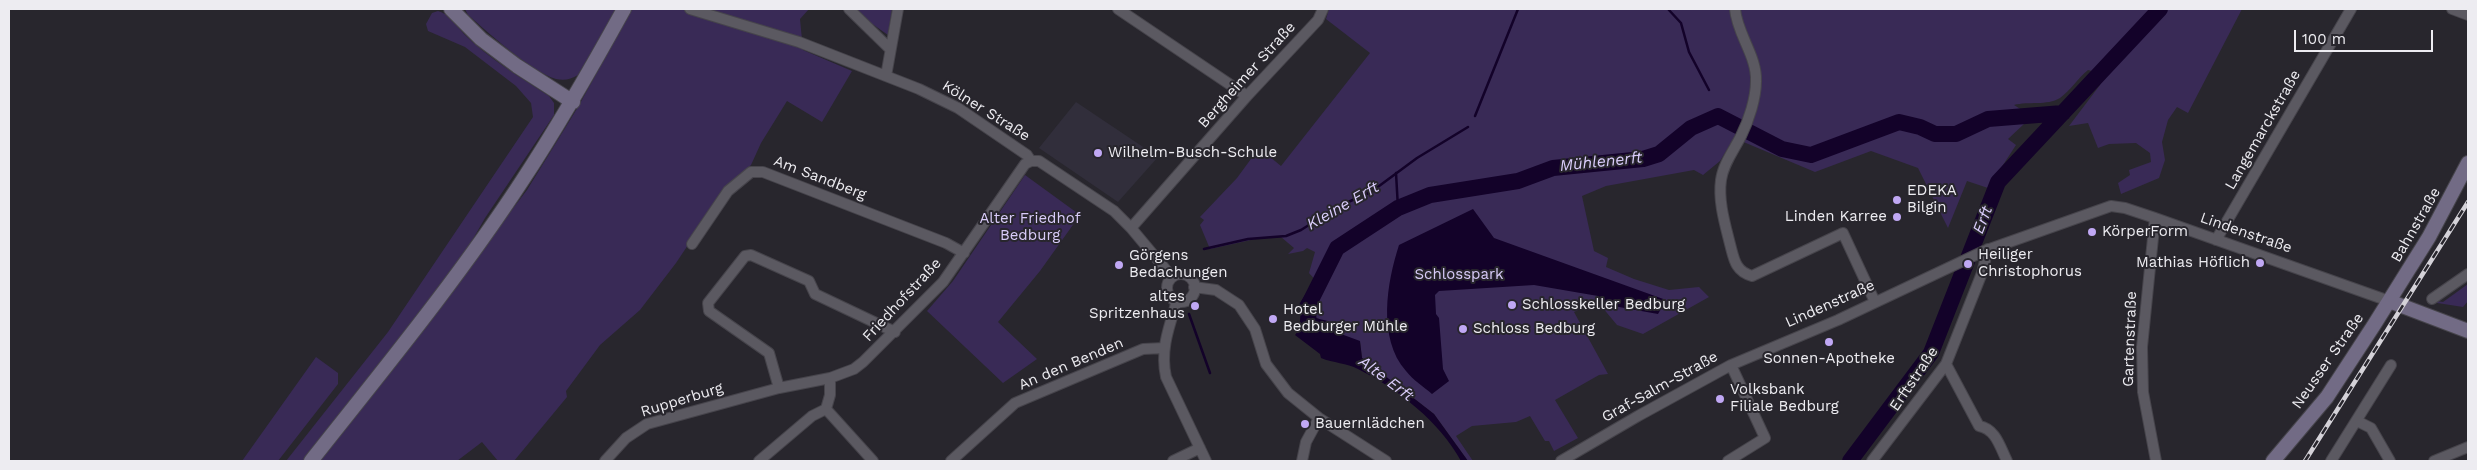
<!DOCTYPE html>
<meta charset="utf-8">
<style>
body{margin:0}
#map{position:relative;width:2477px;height:470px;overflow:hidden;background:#28262d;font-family:"Work Sans",sans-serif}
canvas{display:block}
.frame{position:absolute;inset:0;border:10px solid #edecf1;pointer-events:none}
.scale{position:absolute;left:2294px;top:30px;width:139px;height:22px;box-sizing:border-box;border:2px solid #edecf1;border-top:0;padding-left:6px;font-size:15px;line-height:18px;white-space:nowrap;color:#edecf1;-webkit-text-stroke:4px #28262d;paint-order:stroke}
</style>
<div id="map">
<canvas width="2477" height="470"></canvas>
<div class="frame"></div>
<div class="scale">100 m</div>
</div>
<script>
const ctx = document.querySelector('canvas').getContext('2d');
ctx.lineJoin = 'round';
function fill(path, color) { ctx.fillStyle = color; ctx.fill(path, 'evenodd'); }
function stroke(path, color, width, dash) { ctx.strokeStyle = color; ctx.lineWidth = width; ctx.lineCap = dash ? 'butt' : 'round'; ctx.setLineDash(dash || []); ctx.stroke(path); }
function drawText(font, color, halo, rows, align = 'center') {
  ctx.font = font + ' "Work Sans",sans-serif'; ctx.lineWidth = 4; ctx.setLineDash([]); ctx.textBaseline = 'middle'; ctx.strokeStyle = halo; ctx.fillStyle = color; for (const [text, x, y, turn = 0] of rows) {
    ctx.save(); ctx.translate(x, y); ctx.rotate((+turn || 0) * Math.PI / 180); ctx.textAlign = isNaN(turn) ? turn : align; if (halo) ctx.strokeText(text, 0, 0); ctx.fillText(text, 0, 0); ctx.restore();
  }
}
const built = new Path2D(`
 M1076,102L1158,157L1118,202L1039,148Z`);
const green = new Path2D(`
 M465,9H617L578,75C571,79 565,81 556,79C530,71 489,33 468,15Z
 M632,9H809L800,19L803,50L852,71L822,122L787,101L761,143L751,165L724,191L676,263L640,310L600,345L566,391L567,397L514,461H498L482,442L457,461H320L527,190L578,107Z
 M851,9H892L888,35Z
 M1329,9H2242L2188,113L2177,107L2168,120L2162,142L2165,160L2159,178L2121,194L2118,183L2130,175L2129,170L2151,162L2150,153L2136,143L2109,144L2098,148L2088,123L2069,126L2100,85L2104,74L2088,70C2078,78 2070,91 2060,98C2047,106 2028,101 2014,105L2025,112L2024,124L2008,139L2016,145L1988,188L1967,181L1948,228L1918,168L1871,151L1815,172L1734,138L1720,161L1703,175L1694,170L1606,186L1582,196L1594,251L1608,258L1606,267L1634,279L1669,290L1699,287L1709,297L1643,334L1617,325L1597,301L1574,312L1608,374L1599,375L1555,400L1578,438L1554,451L1549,441H1545L1530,416L1516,422L1472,426L1456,436L1473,461H1468L1434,414L1362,358L1360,342L1346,337L1313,315L1311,306L1318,283L1309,273L1315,252L1307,248L1303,251L1288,254L1294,248L1281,237L1260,238L1210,249L1200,225L1204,220L1200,217L1237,178L1259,148L1281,166L1370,53L1326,19Z
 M438,11C449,14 456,25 464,34C489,59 520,77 549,96L554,103V115L485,218L465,253L305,461H286L388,332L533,117L531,103L516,86L465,47L428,31L426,24L432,13Z
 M1025,175L1080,215L1040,271L998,322L1037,359L1003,383L927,311L953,281Z
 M2468,284V301L2463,307L2431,302L2432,300L2443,302Z
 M316,357L338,373V384L278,461H242Z`);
const water = new Path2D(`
 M1473,209L1494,238L1666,300L1658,314L1608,305L1598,301V296L1534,285L1439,291L1435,295L1436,314L1439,318L1443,369L1449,381L1432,394C1424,387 1413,380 1406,371C1377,338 1387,282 1399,245Z
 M1314,280L1318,283C1315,296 1306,307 1315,318L1328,321L1341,334L1360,341L1362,358L1434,414L1468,461H1461C1440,422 1398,389 1358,369C1347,363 1333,363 1321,358L1320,354L1295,335L1309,316L1297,308Z`);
const stream = new Path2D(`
 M1668,9L1681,23L1689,52L1709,90
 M1475,116L1518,9
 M1396,173L1398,208
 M1204,249L1248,239L1286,236L1301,230L1339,206L1371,192L1417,158L1468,127
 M1189,314L1210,373`);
const river = new Path2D(`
 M1322,332L1308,322L1309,304L1337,248L1398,208L1430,195L1518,181L1553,168L1643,159L1659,154L1691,128L1718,116L1782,149L1811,155L1899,122L1920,127L1935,134H1956L1988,119L2063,113
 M1850,461L1931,353L1998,182L2160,9`);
const street = new Path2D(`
 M690,9L799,42L919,89L958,108L1027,155L1031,161H1039L1114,211L1131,228L1172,277
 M849,9L890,49
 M1118,9L1247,96
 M1735,9C1737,34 1757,56 1756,81C1756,98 1749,120 1741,136C1734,150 1723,164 1721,180C1718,201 1725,224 1730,244C1734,259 1735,271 1752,276L1843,233L1875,302
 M2452,9L2468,15
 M886,76L898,9
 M2155,218L2142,347L2143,392L2156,461
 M1131,228L1247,96L1318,20L1323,9
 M2216,240L2351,9
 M692,244L728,191L751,172H763L946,243L964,253
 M1167 288a14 14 0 1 1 28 0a14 14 0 1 1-28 0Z
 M1194,287L1216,290L1239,305L1255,329L1266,364L1288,393L1319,418L1386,461
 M2432,299L2468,274
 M1177,301C1169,327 1160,350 1166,377L1206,461
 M1946,364L1979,426C1996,429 2000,447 2007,461
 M830,378V395L826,409L873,461
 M779,388L769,353L709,311L708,303L745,256L751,255L809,281L815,294L895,332
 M2357,421L2371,428L2390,461
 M605,461L626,438L647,424L779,388L830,378L854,369L863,362L943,282L1025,164L1031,161
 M759,461L812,416L826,409
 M951,461L1015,403L1143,349L1164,348
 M1173,461L1200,448
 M1302,461L1306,442L1319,418
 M1561,461L1638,416L1731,365L1838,320L1984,251L2111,206L2125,208L2155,218L2389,301
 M1728,461L1765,438L1731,365
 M1872,461L1946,364L1982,273L1988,249
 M2331,461L2391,365
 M2434,461L2468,447`);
const secondary = new Path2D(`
 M451,9L481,39L517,66L573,102
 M2389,301L2468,331
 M311,461C383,370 458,279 522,181C559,125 592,67 624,9
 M2273,461L2327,397L2374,325L2429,237L2468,163`);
const rail = new Path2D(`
 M2305,461L2468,202`);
const markers = [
 [1098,153,5,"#c0a8f4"],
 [1897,200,5,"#c0a8f4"],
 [1897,217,5,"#c0a8f4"],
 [2092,232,5,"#c0a8f4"],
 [2260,263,5,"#c0a8f4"],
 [1968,264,5,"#c0a8f4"],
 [1119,265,5,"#c0a8f4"],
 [1512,305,5,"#c0a8f4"],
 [1195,306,5,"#c0a8f4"],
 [1273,319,5,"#c0a8f4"],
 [1463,329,5,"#c0a8f4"],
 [1829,342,5,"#c0a8f4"],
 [1720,399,5,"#c0a8f4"],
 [1305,424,5,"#c0a8f4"]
];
const streetNames = [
 ["Bergheimer Straße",1247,75,-48],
 ["Kölner Straße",986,111,32],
 ["Langemarckstraße",2263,130,-60],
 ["Am Sandberg",820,178,21],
 ["Bahnstraße",2416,225,-60],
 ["Lindenstraße",2246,233,19],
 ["Friedhofstraße",902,300,-47],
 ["Lindenstraße",1830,304,-24],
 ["Gartenstraße",2130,339,-88],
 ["Neusser Straße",2328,361,-55],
 ["An den Benden",1071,364,-23],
 ["Erftstraße",1914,379,-56],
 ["Graf-Salm-Straße",1660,387,-29],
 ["Rupperburg",682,400,-17]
];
const poiNames = [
 ["Wilhelm-Busch-Schule",1108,153],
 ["EDEKA",1907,191],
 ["Bilgin",1907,208],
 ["Linden Karree",1887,217,"right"],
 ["KörperForm",2102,232],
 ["Heiliger",1978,255],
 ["Christophorus",1978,272],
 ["Görgens",1129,256],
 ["Bedachungen",1129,273],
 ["Mathias Höflich",2250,263,"right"],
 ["altes",1185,297,"right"],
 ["Spritzenhaus",1185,314,"right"],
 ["Schlosskeller Bedburg",1522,305],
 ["Hotel",1283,310],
 ["Bedburger Mühle",1283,327],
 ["Schloss Bedburg",1473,329],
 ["Sonnen-Apotheke",1829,359,"center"],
 ["Volksbank",1730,390],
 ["Filiale Bedburg",1730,407],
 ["Bauernlädchen",1315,424]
];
const parkNames = [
 ["Alter Friedhof",1030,219],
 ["Bedburg",1030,236],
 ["Schlosspark",1459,275]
];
const waterNames = [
 ["Mühlenerft",1601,162,-6],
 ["Kleine Erft",1343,206,-30],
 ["Erft",1983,220,-69],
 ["Alte Erft",1386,379,37]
];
fill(built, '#312e3b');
fill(green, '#392a56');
fill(water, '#130229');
stroke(stream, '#130229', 2.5);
stroke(river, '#130229', 16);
stroke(street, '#46444b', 12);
stroke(secondary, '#46444b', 16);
stroke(street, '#5b5961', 10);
stroke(secondary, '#726b85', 14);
stroke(rail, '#d4d2d8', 4.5);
stroke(rail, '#28262d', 2.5, [8]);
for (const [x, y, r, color] of markers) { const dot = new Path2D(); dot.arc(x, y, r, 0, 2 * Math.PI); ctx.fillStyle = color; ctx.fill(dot); stroke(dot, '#28262d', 2); }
drawText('15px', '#edecf1', '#28262d', streetNames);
drawText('15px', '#edecf1', '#28262d', poiNames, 'left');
drawText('15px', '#d8cbf8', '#28262d', parkNames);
drawText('italic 16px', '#dacdfb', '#28262d', waterNames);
</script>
